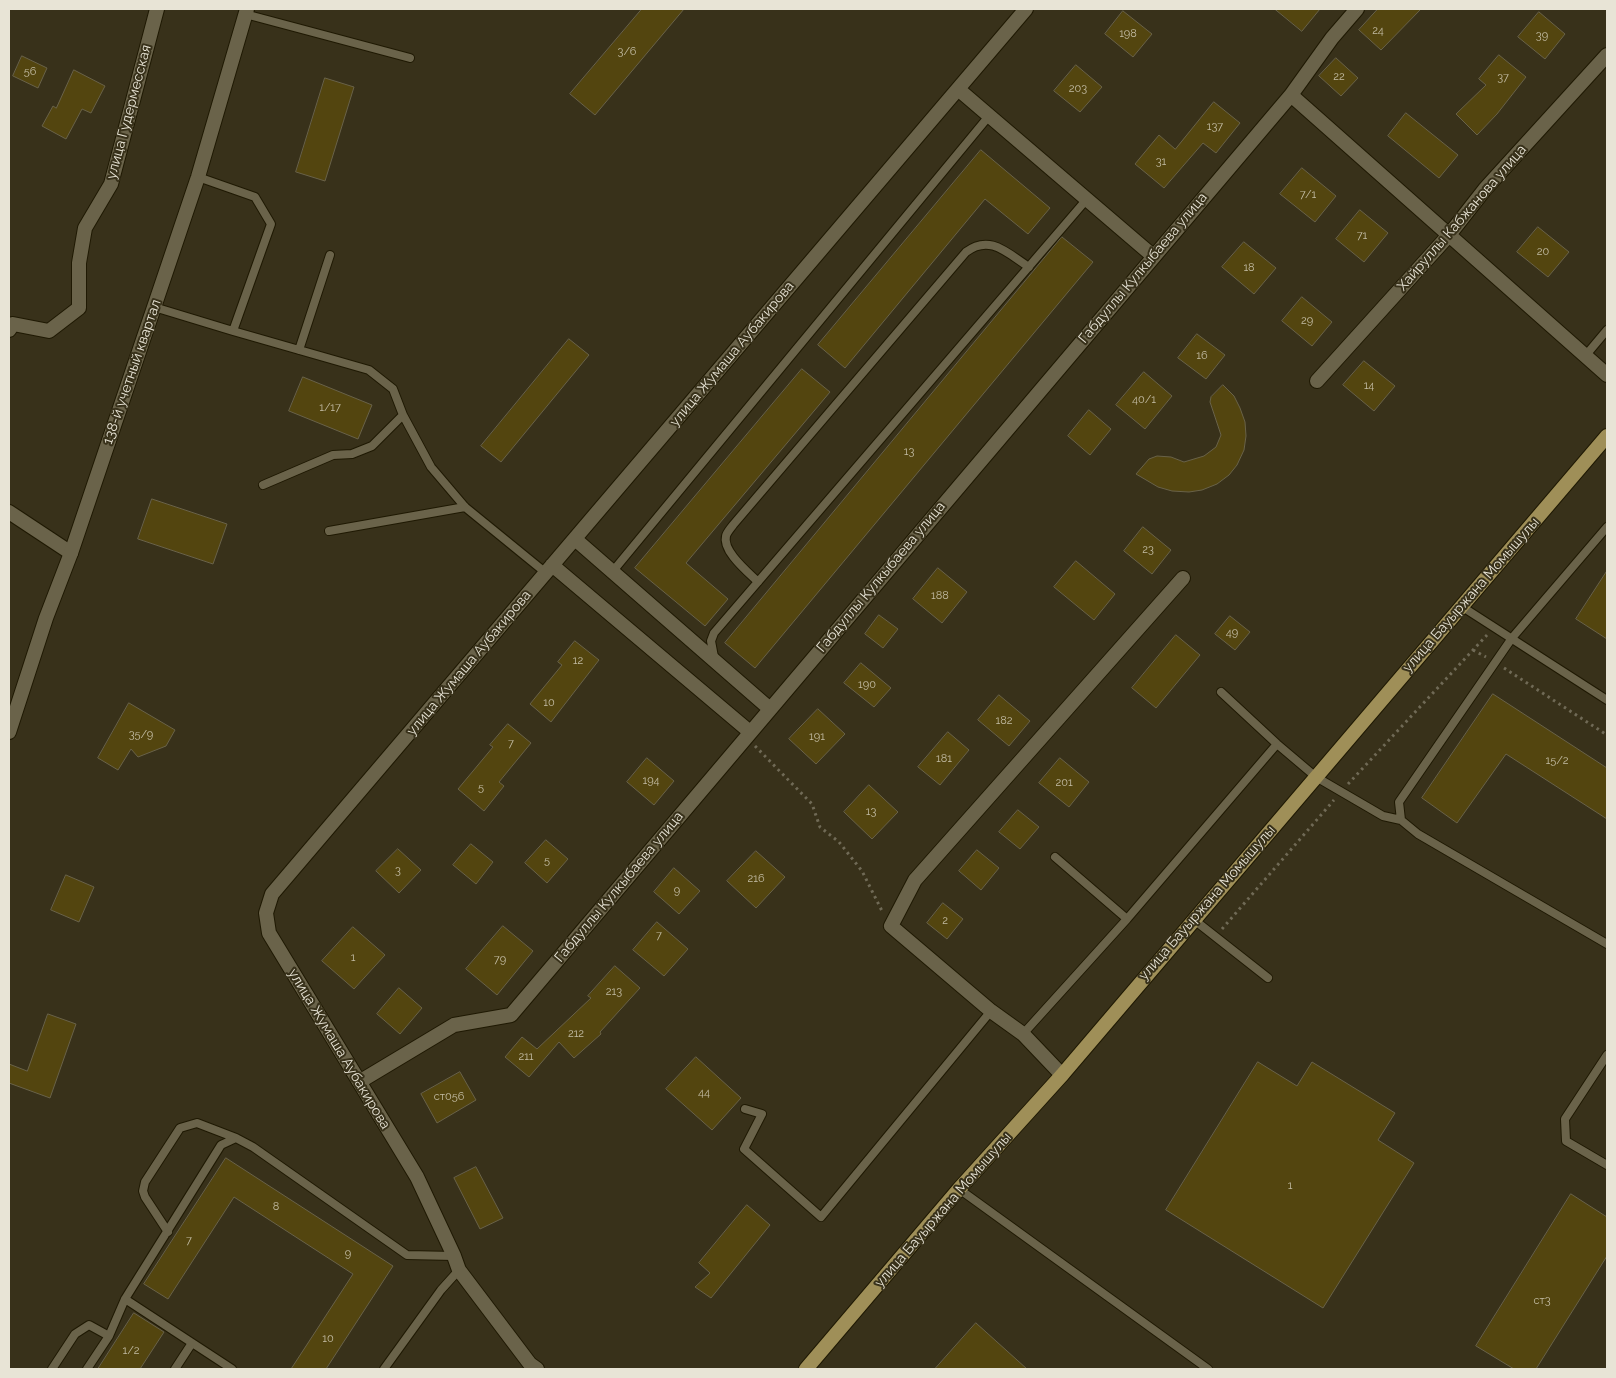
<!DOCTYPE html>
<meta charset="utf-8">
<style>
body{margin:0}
#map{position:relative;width:1616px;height:1378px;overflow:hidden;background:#38311a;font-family:Raleway,sans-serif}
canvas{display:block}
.frame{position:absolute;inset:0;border:10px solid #e8e4d6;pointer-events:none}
</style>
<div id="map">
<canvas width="1616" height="1378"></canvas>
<div class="frame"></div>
</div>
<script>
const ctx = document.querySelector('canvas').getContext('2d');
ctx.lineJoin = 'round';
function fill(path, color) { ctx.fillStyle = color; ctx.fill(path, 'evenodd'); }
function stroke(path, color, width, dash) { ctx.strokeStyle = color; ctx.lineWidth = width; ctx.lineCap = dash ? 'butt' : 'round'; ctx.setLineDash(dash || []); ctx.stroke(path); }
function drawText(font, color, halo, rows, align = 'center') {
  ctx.font = font + ' Raleway,sans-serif'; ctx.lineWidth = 4; ctx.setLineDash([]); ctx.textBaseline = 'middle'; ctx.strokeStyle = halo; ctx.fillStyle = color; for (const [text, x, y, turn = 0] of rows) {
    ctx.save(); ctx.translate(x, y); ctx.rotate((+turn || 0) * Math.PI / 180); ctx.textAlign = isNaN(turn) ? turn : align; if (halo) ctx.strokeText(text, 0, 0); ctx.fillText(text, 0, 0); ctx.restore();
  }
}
const building = new Path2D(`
 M642,9H684L595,115L570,94Z
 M1275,9H1320L1302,31Z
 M1378,9H1421L1381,50L1359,30Z
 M1123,11L1152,34L1133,57L1105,34Z
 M1539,12L1565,34L1545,59L1518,37Z
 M1499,55L1526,77L1497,114L1477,135L1456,114L1486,85L1479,79Z
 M22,56L47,68L38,88L13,76Z
 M1336,58L1358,78L1341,96L1319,76Z
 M1076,65L1102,87L1080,112L1054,91Z
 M74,70L105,86L91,113L82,109L66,139L42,126L53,106L56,108Z
 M325,78L354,87L325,181L296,172Z
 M1214,102L1240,123L1216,153L1203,143L1164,188L1135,164L1159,135L1175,149Z
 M1406,113L1458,155L1439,178L1388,136Z
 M981,150L1050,208L1028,234L985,199L845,368L818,345Z
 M1302,168L1336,196L1315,222L1280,194Z
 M1360,210L1388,233L1364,262L1336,239Z
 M1538,227L1569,252L1548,277L1517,252Z
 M1062,237L1093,262L755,668L725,643Z
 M1244,242L1276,268L1254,294L1222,267Z
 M1302,297L1332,322L1312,346L1282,321Z
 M1197,334L1225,355L1206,379L1178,358Z
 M569,339L589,355L501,462L481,446Z
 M1364,361L1395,386L1374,411L1343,385Z
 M802,369L830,392L686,563L728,599L705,626L635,568Z
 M1144,372L1172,396L1145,429L1116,405Z
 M303,377L372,405L358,439L289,411Z
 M1223,385L1234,396L1240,408L1245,422L1246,436L1244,450L1237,465L1229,475L1217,484L1202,490L1189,492L1172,491L1158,487L1136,474L1149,459L1157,456L1171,457L1184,462L1204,456L1216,447L1221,435L1210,402L1211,397Z
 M1089,410L1111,429L1090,455L1068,436Z
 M152,499L227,524L213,564L138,539Z
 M1143,527L1171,550L1152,574L1124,551Z
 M1076,561L1115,594L1094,620L1054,587Z
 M938,568L967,592L942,623L913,599Z
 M1607,571V639L1576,619Z
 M879,615L898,629L883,648L865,634Z
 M1230,616L1250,632L1235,650L1215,634Z
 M1176,635L1200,655L1156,708L1132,688Z
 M575,641L599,660L551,722L530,704L562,665L558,662Z
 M861,663L891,688L874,707L844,683Z
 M1493,694L1607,768V819L1506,754L1457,823L1422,798Z
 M999,695L1030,721L1009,746L978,720Z
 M129,703L175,730L166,746L138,757L131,749L118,770L98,758Z
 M818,709L845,734L816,764L789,739Z
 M508,724L531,743L499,782L504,786L484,811L458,789L493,747L490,745Z
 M948,732L969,750L940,785L918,767Z
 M647,758L674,781L654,805L627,782Z
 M1060,758L1089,782L1069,807L1039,783Z
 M869,785L898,812L872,839L844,812Z
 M1018,810L1039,827L1020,849L999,832Z
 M546,840L568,859L547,883L525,863Z
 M471,844L493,862L476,884L453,865Z
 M398,849L421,870L399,893L376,871Z
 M977,850L999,868L981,890L959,871Z
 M756,851L785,877L756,908L727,881Z
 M674,868L700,891L679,914L654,892Z
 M66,875L94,887L79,922L51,910Z
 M943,903L963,919L947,939L927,923Z
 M657,922L688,949L664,976L633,950Z
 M503,926L533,951L497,995L466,969Z
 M353,927L385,955L354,989L322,961Z
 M615,966L640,988L600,1032L601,1034L574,1058L559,1042L529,1077L505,1057L522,1037L537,1049L591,998L588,996Z
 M399,988L422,1008L400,1034L377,1014Z
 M48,1014L76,1024L50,1098L9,1083V1064L27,1071Z
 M696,1057L741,1098L712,1130L666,1089Z
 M1258,1062L1297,1086L1312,1062L1395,1113L1378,1140L1414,1163L1323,1308L1166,1210Z
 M460,1072L476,1100L437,1123L421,1094Z
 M226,1158L393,1266L326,1369H291L353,1274L234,1197L168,1299L144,1284Z
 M476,1167L503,1218L480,1229L454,1178Z
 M1571,1194L1607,1217V1256L1536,1369H1514L1476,1346Z
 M747,1205L770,1225L711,1298L695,1287L710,1273L699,1263Z
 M134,1313L164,1332L140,1369H98Z
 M976,1323L1027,1369H935Z`);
const path = new Path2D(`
 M1473,650L1486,657
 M1504,668L1607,735
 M755,746L812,804L820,827L839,842L862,871L883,913
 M1348,784L1487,635
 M1222,929L1334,800`);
const service = new Path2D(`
 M245,14L410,58
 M154,307L233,331L271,224L255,197L198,177
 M233,331L369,370L393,389L403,415L431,467L465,507L546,573
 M299,350L330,255
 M1586,355L1607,330
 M263,485L333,455L352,454L372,446L403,415
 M1607,527L1512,638L1399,802L1401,820L1418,834L1607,944
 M329,531L465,507
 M613,571L989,116
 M758,582C748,572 722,551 726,536C727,532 731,528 733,525L966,252C990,234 1007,253 1029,267
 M1461,606L1607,700
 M714,657L711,641L714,633L1087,199
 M1221,692L1277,744L1316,777L1383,816L1401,820
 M1055,857L1127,919
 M1193,919L1268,978
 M1023,1034L1127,919L1277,744
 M1607,1055L1565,1119L1566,1141L1607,1165
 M745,1109L762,1114L744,1149L821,1217L991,1011
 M959,1189L1208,1369
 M168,1232L145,1197L143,1191L145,1182L180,1128L197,1123L236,1138
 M125,1299L232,1369
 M52,1369L75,1334L89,1325L109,1336
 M87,1369L109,1336L125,1299L221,1145L236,1138L253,1147L407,1255L454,1256
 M175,1369L192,1343
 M384,1369L441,1290L459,1270`);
const minor = new Path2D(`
 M958,89L1153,256
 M1291,95L1607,375
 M9,330L13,324L49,331L79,308V263L85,228L111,184L157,9
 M1317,381L1449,235L1485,189L1607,55
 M9,512L71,553
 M575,539L770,709
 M552,565L750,732
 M1062,1075L1023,1034L991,1011L891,926L915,880L1183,578
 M359,1082L454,1025L511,1015L1291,95L1332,38L1357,9
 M537,1369L530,1364L459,1270L454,1256L417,1177L269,933L266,913L272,894L1026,9`);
const secondary = new Path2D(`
 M9,732L46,618L71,553L198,177L247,9`);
const primary = new Path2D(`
 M806,1369L959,1189L1062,1075L1607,436`);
const numberNames = [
 ["24",1378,31],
 ["198",1128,34],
 ["39",1542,36],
 ["3/6",627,52],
 ["56",30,72],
 ["22",1339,77],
 ["37",1503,78],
 ["203",1078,89],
 ["137",1215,127],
 ["31",1161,162],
 ["7/1",1308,195],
 ["71",1362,236],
 ["20",1543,252],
 ["18",1249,268],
 ["29",1307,321],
 ["16",1202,356],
 ["14",1369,386],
 ["40/1",1144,400],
 ["1/17",330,408],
 ["13",909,452],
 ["23",1148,550],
 ["188",940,596],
 ["49",1232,633],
 ["12",578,661],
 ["190",867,685],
 ["10",549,703],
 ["182",1004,721],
 ["35/9",141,735],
 ["191",817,737],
 ["7",511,744],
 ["181",944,759],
 ["15/2",1557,761],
 ["194",651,781],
 ["201",1064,783],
 ["5",481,788],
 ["13",871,812],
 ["5",547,861],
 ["3",398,871],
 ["216",756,879],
 ["9",677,891],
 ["2",945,921],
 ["7",659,936],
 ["1",353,958],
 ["79",500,960],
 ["213",614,992],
 ["212",576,1034],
 ["211",526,1057],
 ["44",704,1093],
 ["ст056",449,1097],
 ["1",1290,1186],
 ["8",276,1207],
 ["7",189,1241],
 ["9",348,1254],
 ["ст3",1542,1301],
 ["10",328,1339],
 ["1/2",131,1351]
];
const streetNames = [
 ["улица Гудермесская",129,112,-75],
 ["Хайруллы Кабжанова улица",1462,218,-49],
 ["Габдуллы Кулкыбаева улица",1143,268,-50],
 ["улица Жумаша Аубакирова",732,354,-50],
 ["138-й учетный квартал",132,372,-71],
 ["Габдуллы Кулкыбаева улица",881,577,-50],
 ["улица Бауыржана Момышулы",1471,595,-49],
 ["улица Жумаша Аубакирова",469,663,-50],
 ["Габдуллы Кулкыбаева улица",619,887,-50],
 ["улица Бауыржана Момышулы",1207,903,-49],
 ["улица Жумаша Аубакирова",339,1049,59],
 ["улица Бауыржана Момышулы",943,1210,-49]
];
fill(building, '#53450f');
stroke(building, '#696249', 1);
stroke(service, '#1f1903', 10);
stroke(minor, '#1f1903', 16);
stroke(secondary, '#1f1903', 16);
stroke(primary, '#1f1903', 16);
stroke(path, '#706a56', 3, [2.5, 4]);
stroke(service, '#6a634a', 8);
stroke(minor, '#6a634a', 14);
stroke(secondary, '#6a634a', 14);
stroke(primary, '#9f8f58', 14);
drawText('11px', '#c3bca4', null, numberNames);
drawText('14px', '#e8e4d6', '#38311a', streetNames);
</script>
